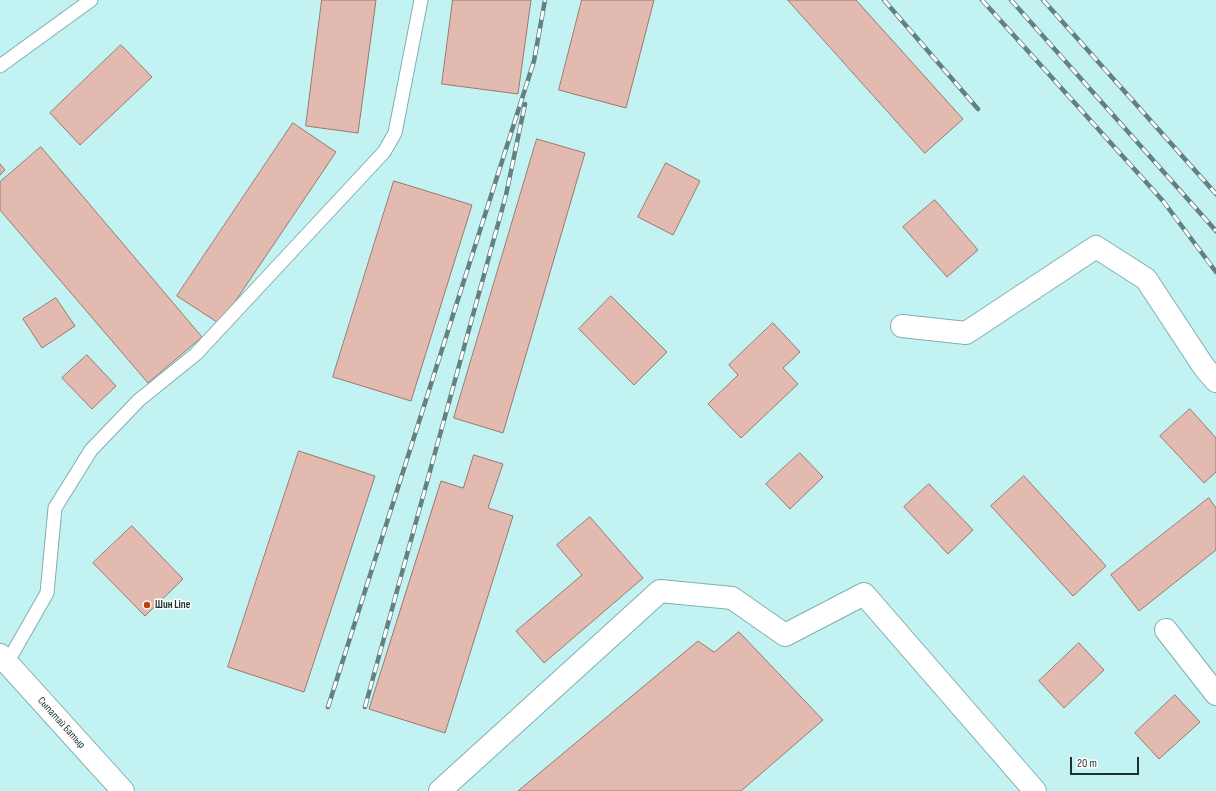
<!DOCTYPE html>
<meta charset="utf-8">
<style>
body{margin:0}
#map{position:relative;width:1216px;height:791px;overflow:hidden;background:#c2f2f1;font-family:"Sofia Sans Condensed",sans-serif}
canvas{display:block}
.scale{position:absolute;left:1070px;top:757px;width:69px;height:18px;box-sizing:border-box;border:2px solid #1e3131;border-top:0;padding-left:5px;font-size:12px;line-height:14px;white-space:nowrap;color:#1e3131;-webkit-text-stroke:3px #fff;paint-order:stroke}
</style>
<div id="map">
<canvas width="1216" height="791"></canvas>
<div class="scale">20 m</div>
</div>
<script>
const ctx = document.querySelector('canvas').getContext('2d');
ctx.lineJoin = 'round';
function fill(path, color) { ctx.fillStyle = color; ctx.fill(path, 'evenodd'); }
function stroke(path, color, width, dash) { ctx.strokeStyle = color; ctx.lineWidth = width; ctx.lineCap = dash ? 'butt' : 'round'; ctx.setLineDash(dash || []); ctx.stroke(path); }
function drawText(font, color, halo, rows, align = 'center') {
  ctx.font = font + ' "Sofia Sans Condensed",sans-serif'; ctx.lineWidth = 3; ctx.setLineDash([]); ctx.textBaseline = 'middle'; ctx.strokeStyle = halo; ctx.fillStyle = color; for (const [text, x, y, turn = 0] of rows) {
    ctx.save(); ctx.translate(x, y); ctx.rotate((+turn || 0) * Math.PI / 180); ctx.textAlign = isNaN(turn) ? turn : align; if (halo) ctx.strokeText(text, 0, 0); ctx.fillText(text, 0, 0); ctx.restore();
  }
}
const building = new Path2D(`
 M322,0H376L358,133L306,126Z
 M453,0H531L518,94L442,84Z
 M582,0H654L626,108L559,90Z
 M788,0H856L963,119L925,153Z
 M121,45L152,77L80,145L50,113Z
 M293,123L336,152L220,324L177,296Z
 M537,139L585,153L503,433L454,418Z
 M41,147L202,337L148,383L0,210V182Z
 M666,163L700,181L673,235L638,217Z
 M0,164L5,170L0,175Z
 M394,181L472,205L411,401L333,377Z
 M935,200L978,250L947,277L903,227Z
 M611,296L667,352L634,385L579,329Z
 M56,298L75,326L42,348L23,319Z
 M773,323L800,352L783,368L798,384L741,438L708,404L738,375L729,365Z
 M87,355L116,386L92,409L62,378Z
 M1190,409L1216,438V472L1204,483L1160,436Z
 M299,451L375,476L304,692L228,667Z
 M800,453L823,477L790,509L766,484Z
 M474,455L503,464L488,508L513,516L445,733L369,709L441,481L463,488Z
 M1024,476L1106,566L1073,596L991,506Z
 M929,484L973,530L948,554L904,507Z
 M1209,498L1216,508V550L1139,611L1111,575Z
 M590,517L643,578L544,663L516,631L582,575L557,545Z
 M132,526L183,579L145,616L93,563Z
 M739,632L823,720L741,791H518L698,641L714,652Z
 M1079,643L1104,670L1064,708L1039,681Z
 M1175,695L1200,722L1159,759L1135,733Z`);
const service = new Path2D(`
 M0,66L91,0
 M7,663L47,593L55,508L91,450L139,400L196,354L384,152L395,133L421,0`);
const minor = new Path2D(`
 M902,326L966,333L1096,247L1146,279L1204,367L1216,381
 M1166,630L1216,694
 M440,791L660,591L732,598L785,635L864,594L1035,791`);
const primary = new Path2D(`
 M0,655L123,791`);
const rail = new Path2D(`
 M884,0L978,109
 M982,0L1163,201L1216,272
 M1011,0L1216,231
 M1043,0L1216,194
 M328,707L534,61L545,0
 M365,707L506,195L525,104`);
const markers = [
 [147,605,4,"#c43b0c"]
];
const poiNames = [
 ["Шин Line",155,605]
];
const streetNames = [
 ["Сыпатай Батыр",61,723,48]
];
fill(building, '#e2baaf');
stroke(building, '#9c776d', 1);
stroke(service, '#81afaf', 15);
stroke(minor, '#81afaf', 24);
stroke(primary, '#81afaf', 24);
stroke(service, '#fff', 13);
stroke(minor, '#fff', 22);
stroke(primary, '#fff', 22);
stroke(rail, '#628180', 4.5);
stroke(rail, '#fff', 3, [9]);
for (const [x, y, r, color] of markers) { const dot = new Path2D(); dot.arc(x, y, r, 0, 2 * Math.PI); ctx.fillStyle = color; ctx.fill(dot); stroke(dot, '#fff', 1.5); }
drawText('bold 11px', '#1e3131', '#fff', poiNames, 'left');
drawText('11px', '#1e3131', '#fff', streetNames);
</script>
